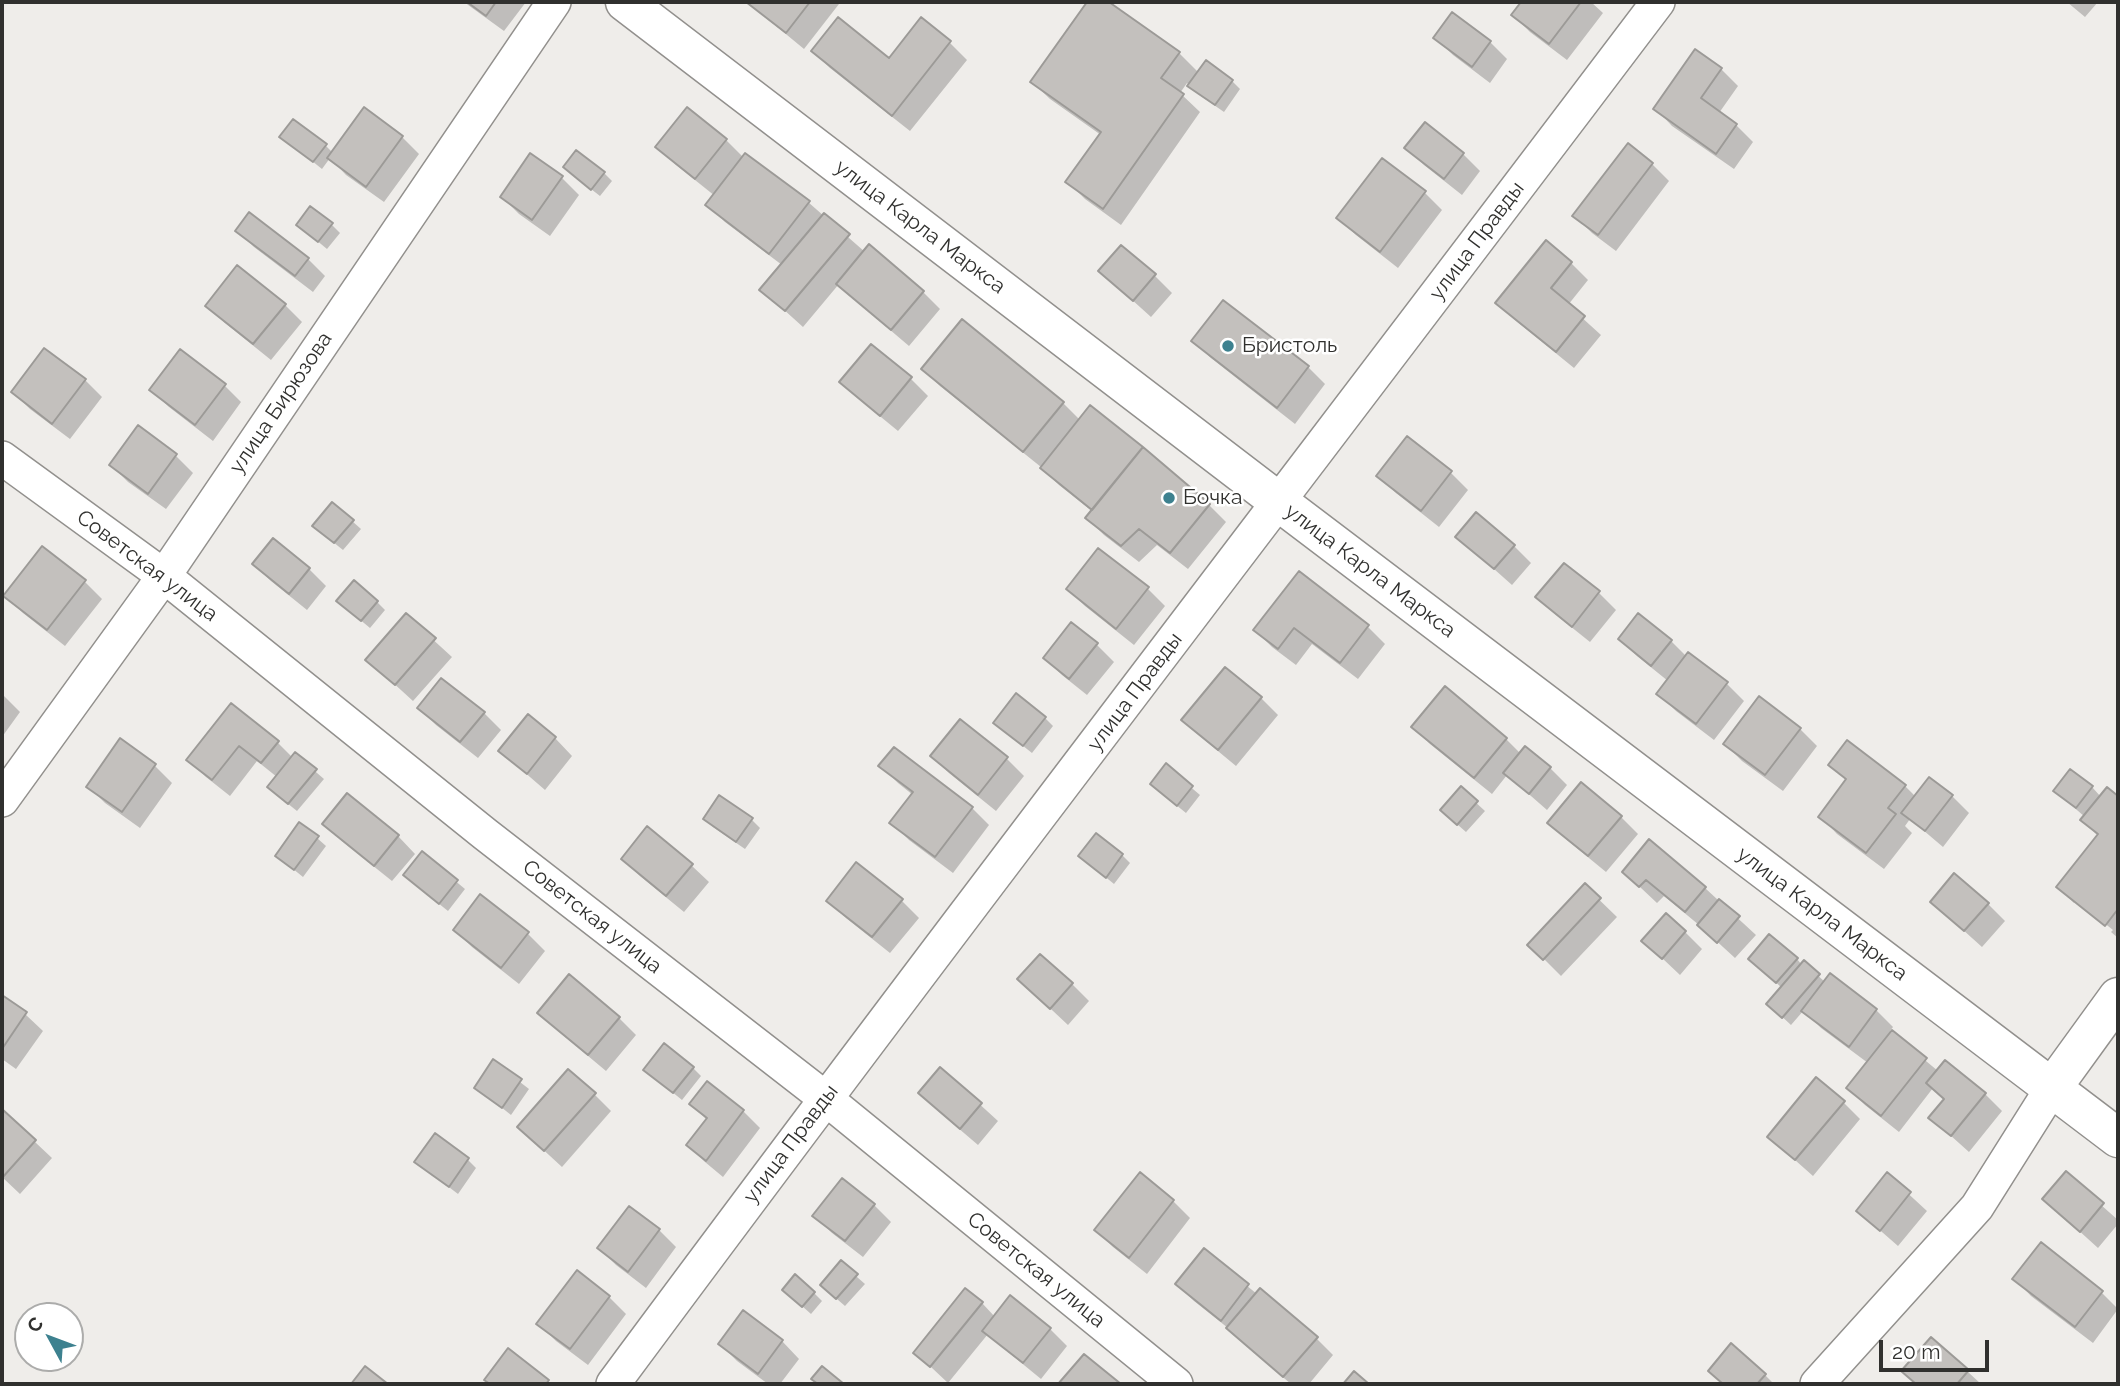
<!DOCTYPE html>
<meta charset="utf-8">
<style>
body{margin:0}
#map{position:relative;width:2120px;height:1386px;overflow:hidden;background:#efedea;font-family:Raleway,sans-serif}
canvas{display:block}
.frame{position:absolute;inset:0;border:4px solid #30302e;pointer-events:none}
.north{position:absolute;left:14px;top:1302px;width:70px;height:70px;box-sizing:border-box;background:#fff;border:2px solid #acacab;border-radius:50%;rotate:311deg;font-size:19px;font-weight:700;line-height:28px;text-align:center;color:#30302e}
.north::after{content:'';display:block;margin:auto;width:24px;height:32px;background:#3d818f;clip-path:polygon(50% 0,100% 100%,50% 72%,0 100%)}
.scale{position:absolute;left:1879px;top:1340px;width:110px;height:32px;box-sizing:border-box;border:4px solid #30302e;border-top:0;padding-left:9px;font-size:21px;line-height:24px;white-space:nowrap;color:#30302e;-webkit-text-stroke:5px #fff;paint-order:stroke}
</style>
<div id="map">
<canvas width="2120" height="1386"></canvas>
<div class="frame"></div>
<div class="north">С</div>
<div class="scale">20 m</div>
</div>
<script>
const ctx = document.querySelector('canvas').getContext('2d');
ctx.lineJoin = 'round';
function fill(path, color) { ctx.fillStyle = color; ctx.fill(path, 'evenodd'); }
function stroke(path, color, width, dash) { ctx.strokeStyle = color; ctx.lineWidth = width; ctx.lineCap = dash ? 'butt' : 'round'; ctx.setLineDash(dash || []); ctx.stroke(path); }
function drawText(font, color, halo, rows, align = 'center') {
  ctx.font = font + ' Raleway,sans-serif'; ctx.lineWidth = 5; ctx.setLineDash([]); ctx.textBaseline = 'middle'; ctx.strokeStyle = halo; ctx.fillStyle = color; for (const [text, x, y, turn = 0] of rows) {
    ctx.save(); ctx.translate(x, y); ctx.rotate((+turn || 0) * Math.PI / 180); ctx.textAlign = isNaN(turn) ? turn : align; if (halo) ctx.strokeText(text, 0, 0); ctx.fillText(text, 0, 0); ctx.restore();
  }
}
const shadow = new Path2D(`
 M464,2H526L504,31Z
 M747,2H836L839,4L804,49Z
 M1089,2H1106L1179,53L1199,73L1232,81L1240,89L1224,112L1198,94L1187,83L1180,93L1200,112L1121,225L1085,199L1068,182L1101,135L1050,99L1032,82Z
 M1523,2H1591L1603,13L1567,60L1530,32L1513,15Z
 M2067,2H2098L2085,17Z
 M922,20L950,43L967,60L910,131L830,68L813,51L889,60Z
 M1436,38L1490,42L1507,59L1490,83L1453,55Z
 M1721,69L1738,86L1719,113L1736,125L1753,142L1734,169L1672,126L1655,108Z
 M688,109L726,140L744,158L808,202L865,252L923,292L940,309L909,346L856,301L839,284L803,327L762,290L782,265L725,222L708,205L715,196L675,164L658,146Z
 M1425,124L1463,154L1480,171L1462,195L1424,165L1407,148Z
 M282,137L325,145L333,153L402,137L419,154L384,202L346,175L330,158L322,169Z
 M1383,160L1425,193L1442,210L1398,268L1356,235L1338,218Z
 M1652,164L1669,181L1616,251L1592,233L1575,216Z
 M604,173L612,181L600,196L573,175Z
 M562,178L579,195L550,236L519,214L502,197Z
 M298,225H332L340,233L327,249Z
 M237,230L308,259L325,276L313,292L254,247Z
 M1571,263L1588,280L1568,305L1601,335L1574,368L1515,320L1497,303Z
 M1100,271L1154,275L1172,293L1151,317Z
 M285,305L302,322L271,360L225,323L207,306Z
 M1193,341L1308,367L1325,384L1295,424L1211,358Z
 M871,346L911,379L928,396L898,431L859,399L841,382Z
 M923,369L1063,403L1080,420L1209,505L1226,522L1188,569L1157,545L1139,562L1104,535L1087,518L1093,512L1059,485L1041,467L940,386Z
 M85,380L102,397L70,439L30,409L13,392Z
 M224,385L241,402L213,441L169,407L151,390Z
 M139,428L176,456L193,473L166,509L128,482L111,465Z
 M1408,439L1451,473L1468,490L1439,527L1396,493L1379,475Z
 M352,521L361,529L343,550L323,534Z
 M1458,537L1514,546L1531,563L1512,585Z
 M43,549L85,582L102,599L65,646L23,613L6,596Z
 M1099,550L1148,589L1165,606L1134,645L1085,606L1068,589Z
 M254,564L309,569L326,586L307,610L271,581Z
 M1299,573L1368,627L1385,644L1358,679L1312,644L1296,665L1272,647L1255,630Z
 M1599,593L1616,610L1590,642L1555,614L1538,597Z
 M377,602L385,610L370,628L346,608Z
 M406,615L452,657L413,701L368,660Z
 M1071,625L1097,645L1114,662L1087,695L1062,675L1045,658Z
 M1620,639L1671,641L1687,657L1689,655L1727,684L1744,701L1714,740L1676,711L1659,694L1668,681L1637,656Z
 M2,694L20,712L2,737Z
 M1261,698L1278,715L1236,766L1201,737L1184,720Z
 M231,706L277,742L293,758L295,754L324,779L297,811L277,795V777L257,761L230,796L206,777L189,760Z
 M419,708L484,713L501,730L478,758L436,725Z
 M528,717L555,738L572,756L545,790L500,751Z
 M1045,718L1053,726L1032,753L1003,730Z
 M961,721L1007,759L1024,776L996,811L949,773L932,756Z
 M1413,727L1506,739L1521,754L1550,768L1567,785L1547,810L1507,775L1492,794L1430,744Z
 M1800,729L1817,746L1783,791L1742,761L1725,744Z
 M121,741L155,766L172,783L140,828L105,803L88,786Z
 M1831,765L1905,786L1916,797L1952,796L1969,813L1943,847L1910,819L1905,826L1912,833L1884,869L1837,834L1820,816L1847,781Z
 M881,766L972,808L989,825L953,873L909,840L892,823L913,795L898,783Z
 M1166,766L1200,795L1186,813L1160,792Z
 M2092,787L2101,797L2107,789L2118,798V938L2111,932L2113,930L2074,899V903L2058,887L2098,836L2082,820L2085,817L2055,791Z
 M1461,789L1485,811L1466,832L1450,818Z
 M347,796L398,836L415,854L392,881L342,841L324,824Z
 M720,797L752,820L760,828L745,849L713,827L705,818Z
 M1621,817L1638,834L1606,872L1567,840L1550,823Z
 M317,838L326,846L303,877L277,856Z
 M423,854L465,889L448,911L413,883Z
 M1122,855L1130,863L1114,884L1080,856Z
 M623,859L691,865L709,882L684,912L640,876Z
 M857,865L902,901L919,918L890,953L846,918L829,901Z
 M1624,872L1705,888L1756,935L1735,958L1699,925L1664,896L1657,903Z
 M1585,886L1617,917L1561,976L1530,945Z
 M481,897L528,934L545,951L519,984L472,947L455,930Z
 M1932,902L1988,904L2005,921L1982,947Z
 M1685,932L1702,949L1680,975L1644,941Z
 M1750,959H1797L1802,965L1804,963L1825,982L1830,975L1876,1010L1893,1027L1890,1031L1938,1071L1985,1094L2002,1111L1969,1152L1931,1118L1945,1100L1933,1088L1899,1132L1865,1105L1848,1088L1868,1063L1821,1028L1804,1010L1791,1025L1777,1012L1782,988Z
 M1072,984L1089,1001L1068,1025L1037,996Z
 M2,997L25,1014L43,1031L16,1069L2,1059Z
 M540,1012L619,1018L636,1035L606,1071L557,1030Z
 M494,1062L529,1089L511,1115L476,1087Z
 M693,1068L701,1076L682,1100L645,1070Z
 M941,1069L998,1121L978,1145L937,1110Z
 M594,1094L611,1111L562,1167L537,1144Z
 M1843,1102L1860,1119L1813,1176L1769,1137Z
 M691,1104L743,1111L760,1128L723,1177L705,1162L688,1145L707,1120Z
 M2,1111L52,1158L20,1194L2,1177Z
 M468,1160L476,1168L458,1194L416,1162Z
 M2066,1174L2118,1220V1224L2098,1248L2044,1199Z
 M1140,1175L1173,1201L1190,1218L1147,1274L1113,1247L1096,1230Z
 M1888,1175L1927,1211L1898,1246L1858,1211Z
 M843,1180L874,1205L891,1222L863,1257L832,1233L815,1216Z
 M659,1230L676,1247L646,1288L616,1265L599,1248Z
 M2041,1245L2102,1293L2118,1309L2093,1343L2031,1296L2014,1278Z
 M1204,1251L1257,1294L1316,1338L1333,1355L1309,1384H1291L1245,1345L1228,1328L1194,1301L1177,1284Z
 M841,1263L865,1284L845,1306L830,1293Z
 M814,1293L822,1301L811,1314L793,1298Z
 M609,1297L626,1314L588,1365L556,1341L539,1324Z
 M982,1303L995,1317L1050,1329L1067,1346L1041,1379L1002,1347L988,1334L948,1383L915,1352Z
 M1931,1339L1968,1372L1981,1384H1916L1903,1371Z
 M782,1341L799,1359L780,1384H768L737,1361L720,1344Z
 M1731,1346L1765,1375L1774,1384H1723L1710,1371Z`);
const building = new Path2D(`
 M467,2H496L486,16Z
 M746,2H810L786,33Z
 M1087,2H1109L1180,52L1161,78L1184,94L1103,209L1065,182L1101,132L1030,82Z
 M1521,2H1581L1549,44L1511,15Z
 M1452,12L1491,41L1472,67L1433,38Z
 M838,17L889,58L921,17L951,41L892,116L811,51Z
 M1695,49L1722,68L1701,98L1737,124L1716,154L1653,109Z
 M1206,60L1233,80L1215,105L1187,86Z
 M364,107L403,136L366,187L327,158Z
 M687,107L727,139L695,179L655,147Z
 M293,119L327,144L313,162L279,137Z
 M1425,122L1464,153L1444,179L1404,148Z
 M1628,143L1653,163L1598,235L1572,216Z
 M576,150L605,172L591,190L563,167Z
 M530,153L563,176L532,220L500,197Z
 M745,153L810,201L769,254L705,205Z
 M1382,158L1426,191L1380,252L1336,218Z
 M310,206L333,223L318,242L296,225Z
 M249,212L309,258L295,276L235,231Z
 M824,213L850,234L785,311L759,290Z
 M1546,240L1572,262L1551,288L1585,316L1556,352L1495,303Z
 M869,244L924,291L891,330L836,284Z
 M1121,245L1156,274L1133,301L1098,271Z
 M237,265L286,304L253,344L205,306Z
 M1223,300L1309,366L1277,408L1191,341Z
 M962,319L1064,402L1023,452L921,369Z
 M871,344L912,377L880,416L839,382Z
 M44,348L86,379L52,424L11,392Z
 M180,349L226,384L195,425L149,390Z
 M1090,405L1143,447L1092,510L1040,468Z
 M138,425L177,454L148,494L109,465Z
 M1407,436L1452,471L1421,511L1376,476Z
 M1143,447L1210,504L1170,553L1139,529L1121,546L1085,518Z
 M332,502L354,520L334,543L312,526Z
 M1476,512L1515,545L1494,569L1455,537Z
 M273,538L310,568L289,594L252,564Z
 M42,546L86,580L47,630L3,596Z
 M1098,548L1149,587L1116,629L1066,589Z
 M1564,563L1600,591L1572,627L1535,597Z
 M1299,571L1369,625L1340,663L1294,628L1278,649L1253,630Z
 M354,580L378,601L361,621L336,601Z
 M406,613L436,638L395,685L365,660Z
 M1638,613L1672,640L1651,666L1618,639Z
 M1071,622L1098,643L1069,679L1043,658Z
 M1688,652L1728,682L1696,724L1656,694Z
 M1225,667L1262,697L1218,750L1181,720Z
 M441,678L485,712L460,742L417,708Z
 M1445,686L1507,738L1474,778L1411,727Z
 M1016,693L1046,717L1023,746L993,723Z
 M1759,696L1801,728L1765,775L1723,744Z
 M231,703L279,741L261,763L239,746L212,780L186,760Z
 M528,714L556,737L527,774L498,751Z
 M960,719L1008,757L978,795L930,756Z
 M120,738L156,764L122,812L86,787Z
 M1847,740L1906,785L1888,808L1896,814L1866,853L1818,817L1846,779L1828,765Z
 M1525,746L1551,767L1529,794L1503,773Z
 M894,747L973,807L935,857L889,823L913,792L878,766Z
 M295,752L317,769L288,804L267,787Z
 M1166,763L1193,786L1177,806L1150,784Z
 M2070,769L2093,786L2076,808L2053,791Z
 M1929,777L1953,795L1925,831L1901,813Z
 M1581,782L1622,816L1588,856L1547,823Z
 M1461,786L1478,801L1457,825L1440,810Z
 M2107,787L2118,796V909L2105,926L2056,887L2098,834L2080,820Z
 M347,793L399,835L374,866L322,824Z
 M719,795L753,818L736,842L703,819Z
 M299,822L319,836L294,870L275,856Z
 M647,826L693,864L666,896L621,859Z
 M1096,833L1123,854L1106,878L1078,856Z
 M1649,839L1706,887L1685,912L1646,880L1639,887L1622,872Z
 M422,851L458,880L439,904L403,875Z
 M856,862L903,899L872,937L826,901Z
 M1954,873L1989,903L1964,931L1930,902Z
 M1585,883L1601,898L1543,960L1527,945Z
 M480,894L529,932L501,968L453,930Z
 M1719,899L1740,916L1717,943L1697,925Z
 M1666,913L1686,931L1662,959L1641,941Z
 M1769,934L1798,958L1776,983L1748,959Z
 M1040,954L1073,983L1050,1009L1017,979Z
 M1804,960L1820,974L1782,1018L1766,1004Z
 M1830,973L1877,1009L1849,1047L1801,1011Z
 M569,974L620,1017L588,1055L537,1013Z
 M2,995L27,1012L2,1049Z
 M1892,1030L1927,1058L1881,1116L1846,1088Z
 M664,1043L694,1067L673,1093L643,1070Z
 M493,1059L522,1079L502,1108L474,1088Z
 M1945,1060L1986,1093L1951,1136L1928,1118L1944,1099L1926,1083Z
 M940,1067L982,1103L960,1129L918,1093Z
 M568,1069L596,1093L544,1151L517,1127Z
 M1816,1077L1845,1101L1795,1160L1767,1137Z
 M707,1081L744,1110L706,1161L686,1145L707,1118L689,1104Z
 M2,1109L36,1140L2,1178Z
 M435,1133L469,1158L449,1187L414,1162Z
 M2066,1171L2104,1203L2080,1232L2042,1199Z
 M1140,1172L1174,1200L1129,1258L1094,1230Z
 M1887,1172L1911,1192L1880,1231L1856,1211Z
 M842,1178L875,1204L845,1241L812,1216Z
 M629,1206L660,1229L628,1272L597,1248Z
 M2041,1242L2103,1291L2075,1327L2012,1279Z
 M1204,1248L1249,1284L1221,1321L1175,1284Z
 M841,1260L858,1274L836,1299L820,1285Z
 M577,1270L610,1296L570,1349L536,1324Z
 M795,1274L815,1292L802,1307L782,1290Z
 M965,1288L983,1302L930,1367L913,1353Z
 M1260,1288L1318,1337L1283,1377L1226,1328Z
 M1010,1295L1051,1328L1023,1363L982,1331Z
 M743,1310L783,1340L758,1374L718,1344Z
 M1931,1337L1969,1370L1957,1384H1916L1901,1371Z
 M1731,1343L1766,1374L1757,1384H1723L1708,1371Z
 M508,1348L549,1380L546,1384H490L484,1380Z
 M1084,1354L1121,1384H1058Z
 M365,1366L388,1384H351Z
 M822,1366L844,1384H818L811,1379Z
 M1354,1371L1369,1384H1343Z`);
const street = new Path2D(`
 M2,458L164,576L485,834L825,1098L1176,1384
 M2,800L164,576L554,2
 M613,1384C957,920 1310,462 1658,2
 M1817,1384L1977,1207L2052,1088`);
const secondary = new Path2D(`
 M625,2L1279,502L2118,1138
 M2052,1088L2118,997`);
const markers = [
 [1228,346,7,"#3d818f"],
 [1169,498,7,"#3d818f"]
];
const streetNames = [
 ["улица Карла Маркса",920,227,37],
 ["улица Правды",1477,241,-53],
 ["улица Бирюзова",281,403,-56],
 ["Советская улица",147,566,37],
 ["улица Карла Маркса",1370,571,37],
 ["улица Правды",1135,692,-53],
 ["улица Карла Маркса",1822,914,37],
 ["Советская улица",592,917,38],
 ["улица Правды",791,1144,-53],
 ["Советская улица",1036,1270,39]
];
const poiNames = [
 ["Бристоль",1242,346],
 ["Бочка",1183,498]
];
fill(shadow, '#0003');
fill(building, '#c3c0bd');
stroke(building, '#9c9a97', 2);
stroke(street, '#92908d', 36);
stroke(secondary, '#92908d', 41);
stroke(street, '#fff', 33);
stroke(secondary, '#fff', 38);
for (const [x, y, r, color] of markers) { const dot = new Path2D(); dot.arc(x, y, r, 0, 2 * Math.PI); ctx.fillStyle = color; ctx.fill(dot); stroke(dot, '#fff', 2.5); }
drawText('21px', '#30302e', '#fff', streetNames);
drawText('21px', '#30302e', '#fff', poiNames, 'left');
</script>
